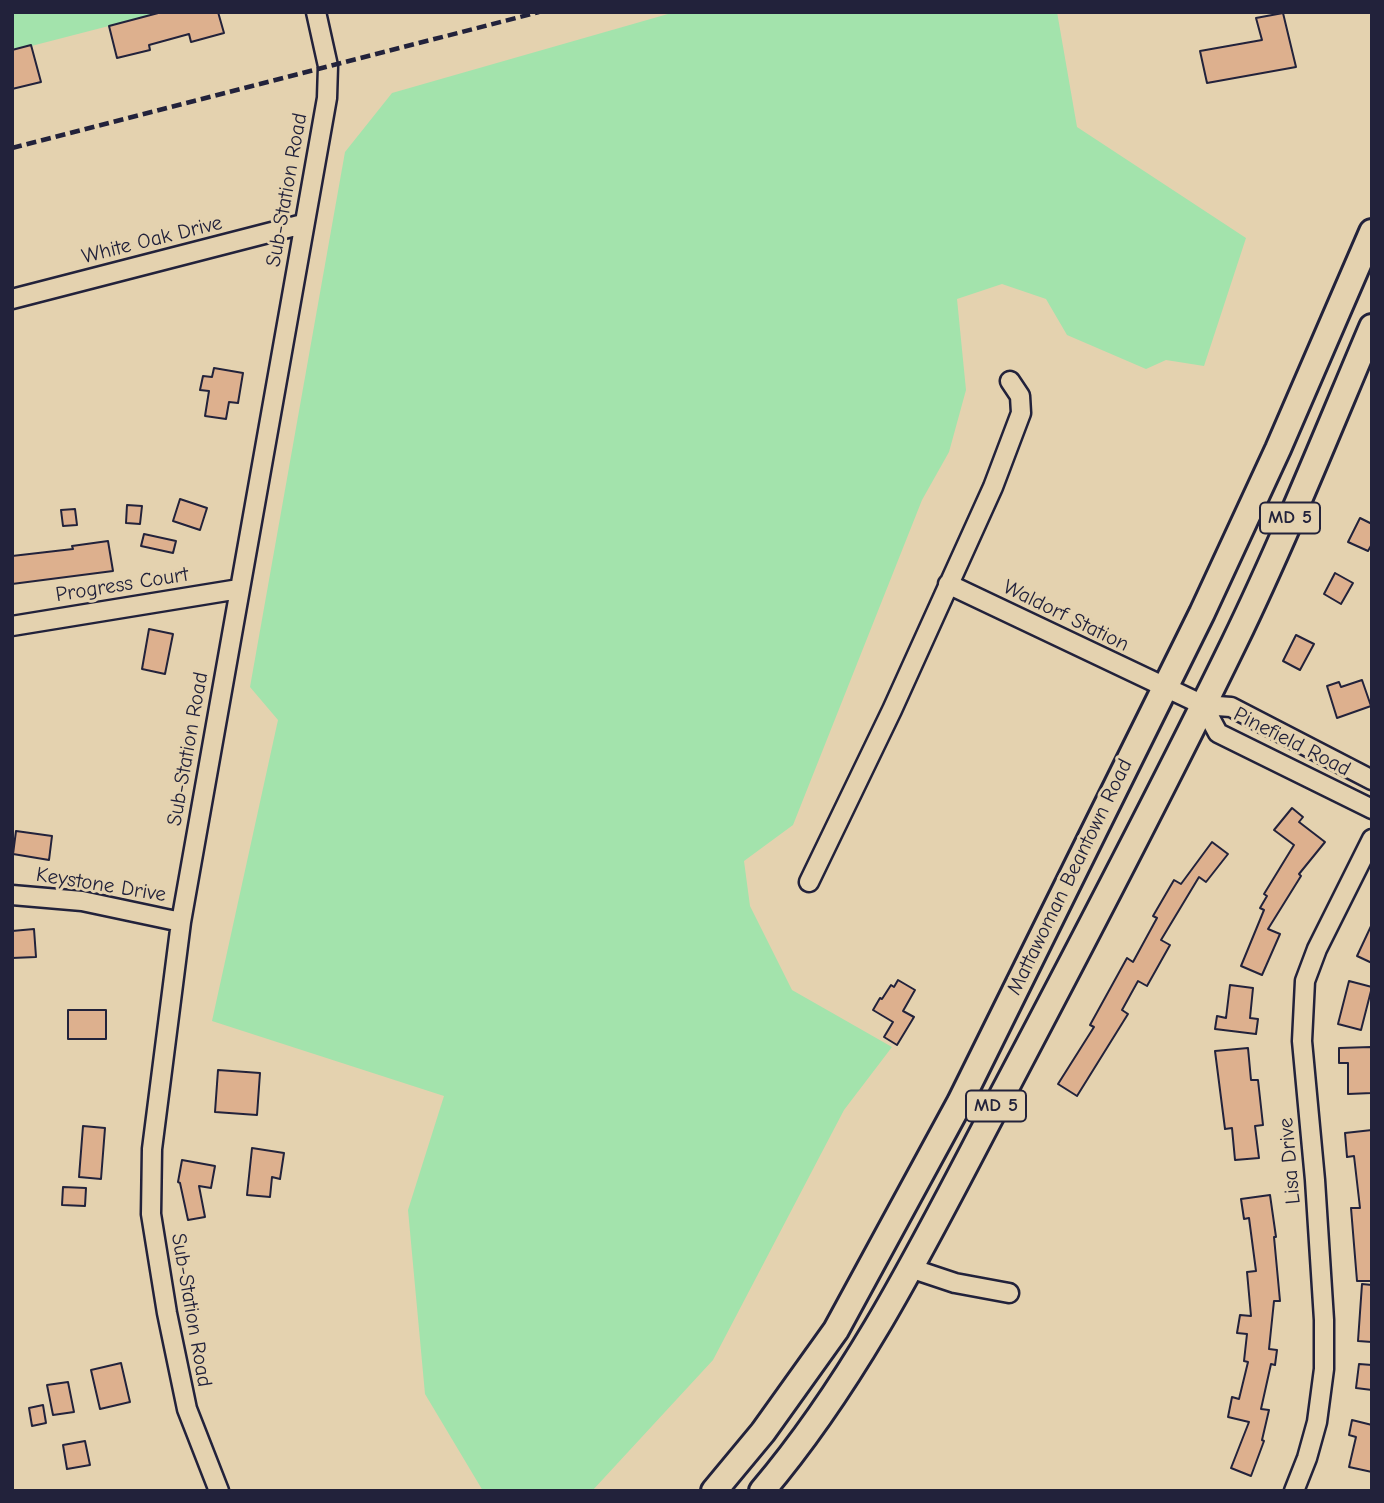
<!DOCTYPE html>
<style>
body{margin:0}
#map{position:relative;width:1384px;height:1503px;overflow:hidden;background:#e4d2af;font-family:"Comic Neue",sans-serif}
canvas{display:block}
.frame{position:absolute;inset:0;border:14px solid #22223b;pointer-events:none}
</style>
<div id="map">
<canvas width="1384" height="1503"></canvas>
<div class="frame"></div>
</div>
<script>
const ctx = document.querySelector('canvas').getContext('2d');
ctx.lineJoin = 'round';
function fill(path, color) { ctx.fillStyle = color; ctx.fill(path, 'evenodd'); }
function stroke(path, color, width, dash) { ctx.strokeStyle = color; ctx.lineWidth = width; ctx.lineCap = dash ? 'butt' : 'round'; ctx.setLineDash(dash || []); ctx.stroke(path); }
function drawText(font, color, halo, rows, align = 'center') {
  ctx.font = font + ' "Comic Neue",sans-serif'; ctx.lineWidth = 6; ctx.setLineDash([]); ctx.textBaseline = 'middle'; ctx.strokeStyle = halo; ctx.fillStyle = color; for (const [text, x, y, turn = 0] of rows) {
    ctx.save(); ctx.translate(x, y); ctx.rotate((+turn || 0) * Math.PI / 180); ctx.textAlign = isNaN(turn) ? turn : align; if (halo) ctx.strokeText(text, 0, 0); ctx.fillText(text, 0, 0); ctx.restore();
  }
}
const green = new Path2D(`
 M12,12H163L12,51Z
 M675,12H1057L1077,127L1246,238L1204,366L1166,360L1146,369L1067,335L1046,299L1002,284L957,299L966,390L949,452L922,500L793,825L744,861L750,906L792,990L892,1047L844,1110L713,1360L592,1491H483L425,1394L408,1210L444,1096L212,1021L278,720L250,687L345,152L392,93Z`);
const building = new Path2D(`
 M162,12H218L224,33L191,42L189,34L149,45L150,50L117,58L109,26Z
 M1283,13L1296,67L1207,83L1200,51L1262,40L1256,18Z
 M31,45L41,82L12,89V50Z
 M214,368L243,373L238,403L229,402L226,419L205,416L209,391L200,390L203,376L212,377Z
 M180,499L207,508L200,530L173,521Z
 M127,505L142,506L140,524L126,523Z
 M75,509L77,525L63,526L61,510Z
 M1360,518L1372,524V544L1368,551L1348,542Z
 M144,534L176,541L173,553L141,546Z
 M108,541L113,571L12,584V556L73,549L72,546Z
 M1335,573L1353,583L1341,604L1324,594Z
 M149,629L173,634L165,674L142,669Z
 M1296,635L1314,644L1300,670L1283,661Z
 M1362,680L1371,706L1337,718L1327,686L1339,682L1341,687Z
 M1292,808L1303,817L1299,822L1325,842L1299,874L1301,876L1268,929L1280,934L1262,975L1241,966L1264,910L1260,908L1267,896L1264,894L1294,845L1274,830Z
 M16,831L52,836L49,860L13,854Z
 M1212,842L1228,854L1206,882L1199,877L1161,940L1170,945L1147,986L1138,981L1122,1010L1128,1014L1077,1096L1058,1084L1094,1027L1090,1025L1127,958L1133,962L1157,918L1153,916L1174,880L1181,884Z
 M1372,924V963L1357,956Z
 M34,929L36,957L12,958V931Z
 M898,980L915,990L903,1011L914,1017L897,1045L884,1037L893,1022L873,1010L880,998L882,999L891,985L894,987Z
 M1349,981L1372,987L1361,1030L1338,1024Z
 M1230,985L1253,988L1250,1018L1258,1019L1256,1034L1215,1029L1217,1016L1226,1018Z
 M68,1010H106V1039H68Z
 M1371,1047L1372,1093L1348,1094V1063H1339V1048Z
 M1248,1048L1251,1080H1258L1263,1125L1255,1126L1259,1158L1235,1160L1232,1128L1225,1129L1215,1051Z
 M218,1070L260,1073L257,1115L215,1112Z
 M83,1126L105,1128L101,1179L79,1177Z
 M1372,1130V1281H1357L1351,1208H1360L1354,1156L1347,1157L1345,1133Z
 M252,1148L284,1153L280,1179L272,1177L270,1197L247,1195Z
 M182,1160L215,1166L211,1188L199,1186L205,1217L188,1220L180,1183L178,1182Z
 M63,1187L86,1188L85,1206L62,1205Z
 M1270,1195L1276,1237H1274L1280,1301H1274L1269,1349L1277,1350L1275,1365L1271,1364L1261,1409L1269,1410L1262,1440L1264,1441L1251,1476L1231,1468L1249,1422L1228,1417L1232,1397L1239,1399L1248,1362L1244,1361L1247,1334L1237,1333L1240,1315L1251,1316L1247,1272L1256,1271L1249,1218L1244,1219L1241,1199Z
 M1362,1284L1372,1285V1342L1358,1341Z
 M121,1363L130,1402L100,1409L91,1370Z
 M1359,1364L1372,1365V1390L1356,1388Z
 M68,1382L74,1412L53,1415L47,1385Z
 M43,1405L46,1423L32,1426L29,1408Z
 M1352,1420L1372,1425V1472L1349,1467L1356,1437L1349,1435Z
 M85,1441L90,1465L67,1469L63,1445Z`);
const minor = new Path2D(`
 M12,299L303,224
 M948,584L1203,705L1231,707L1372,780
 M12,626L239,589
 M1203,705L1218,733L1372,809
 M809,882L892,710L993,487L1021,413L1020,396L1010,381
 M12,895L82,901L181,922
 M910,1268L955,1283L1009,1293
 M219,1491L187,1409L167,1313L151,1214L152,1149L181,922L327,98L328,66L316,12
 M1294,1491L1307,1458L1317,1422L1324,1369V1320L1315,1180L1302,1041L1305,981L1317,949L1372,839`);
const highway = new Path2D(`
 M714,1491L763,1432L836,1330L960,1102L1202,613L1278,449L1372,232
 M762,1491C864,1371 934,1223 1008,1084C1085,938 1162,791 1234,643C1284,540 1327,433 1372,327`);
const rail = new Path2D(`
 M12,148L539,12`);
const shields = [
 [1290,518,60],
 [996,1106,60]
];
const shieldNames = [
 ["MD 5",1290,518],
 ["MD 5",996,1106]
];
const streetNames = [
 ["Sub-Station Road",287,190,-80],
 ["White Oak Drive",152,240,-14],
 ["Progress Court",122,585,-9],
 ["Waldorf Station",1066,616,26],
 ["Pinefield Road",1292,742,27],
 ["Sub-Station Road",188,749,-80],
 ["Mattawoman Beantown Road",1070,877,-64],
 ["Keystone Drive",101,885,9],
 ["Lisa Drive",1290,1161,-95],
 ["Sub-Station Road",191,1310,80]
];
fill(green, '#a3e3ac');
fill(building, '#ddb08e');
stroke(building, '#22223b', 2);
stroke(minor, '#22223b', 23);
stroke(highway, '#22223b', 30);
stroke(minor, '#e4d2af', 18);
stroke(highway, '#e4d2af', 24);
stroke(rail, '#22223b', 4.5, [10, 5]);
for (const [x, y, w] of shields) { const box = new Path2D(); box.roundRect(x - w / 2, y - 15.5, w, 31, 5); ctx.fillStyle = '#e4d2af'; ctx.fill(box); stroke(box, '#22223b', 2); }
drawText('bold 19px', '#22223b', null, shieldNames);
drawText('21px', '#22223b', '#e4d2af', streetNames);
</script>
